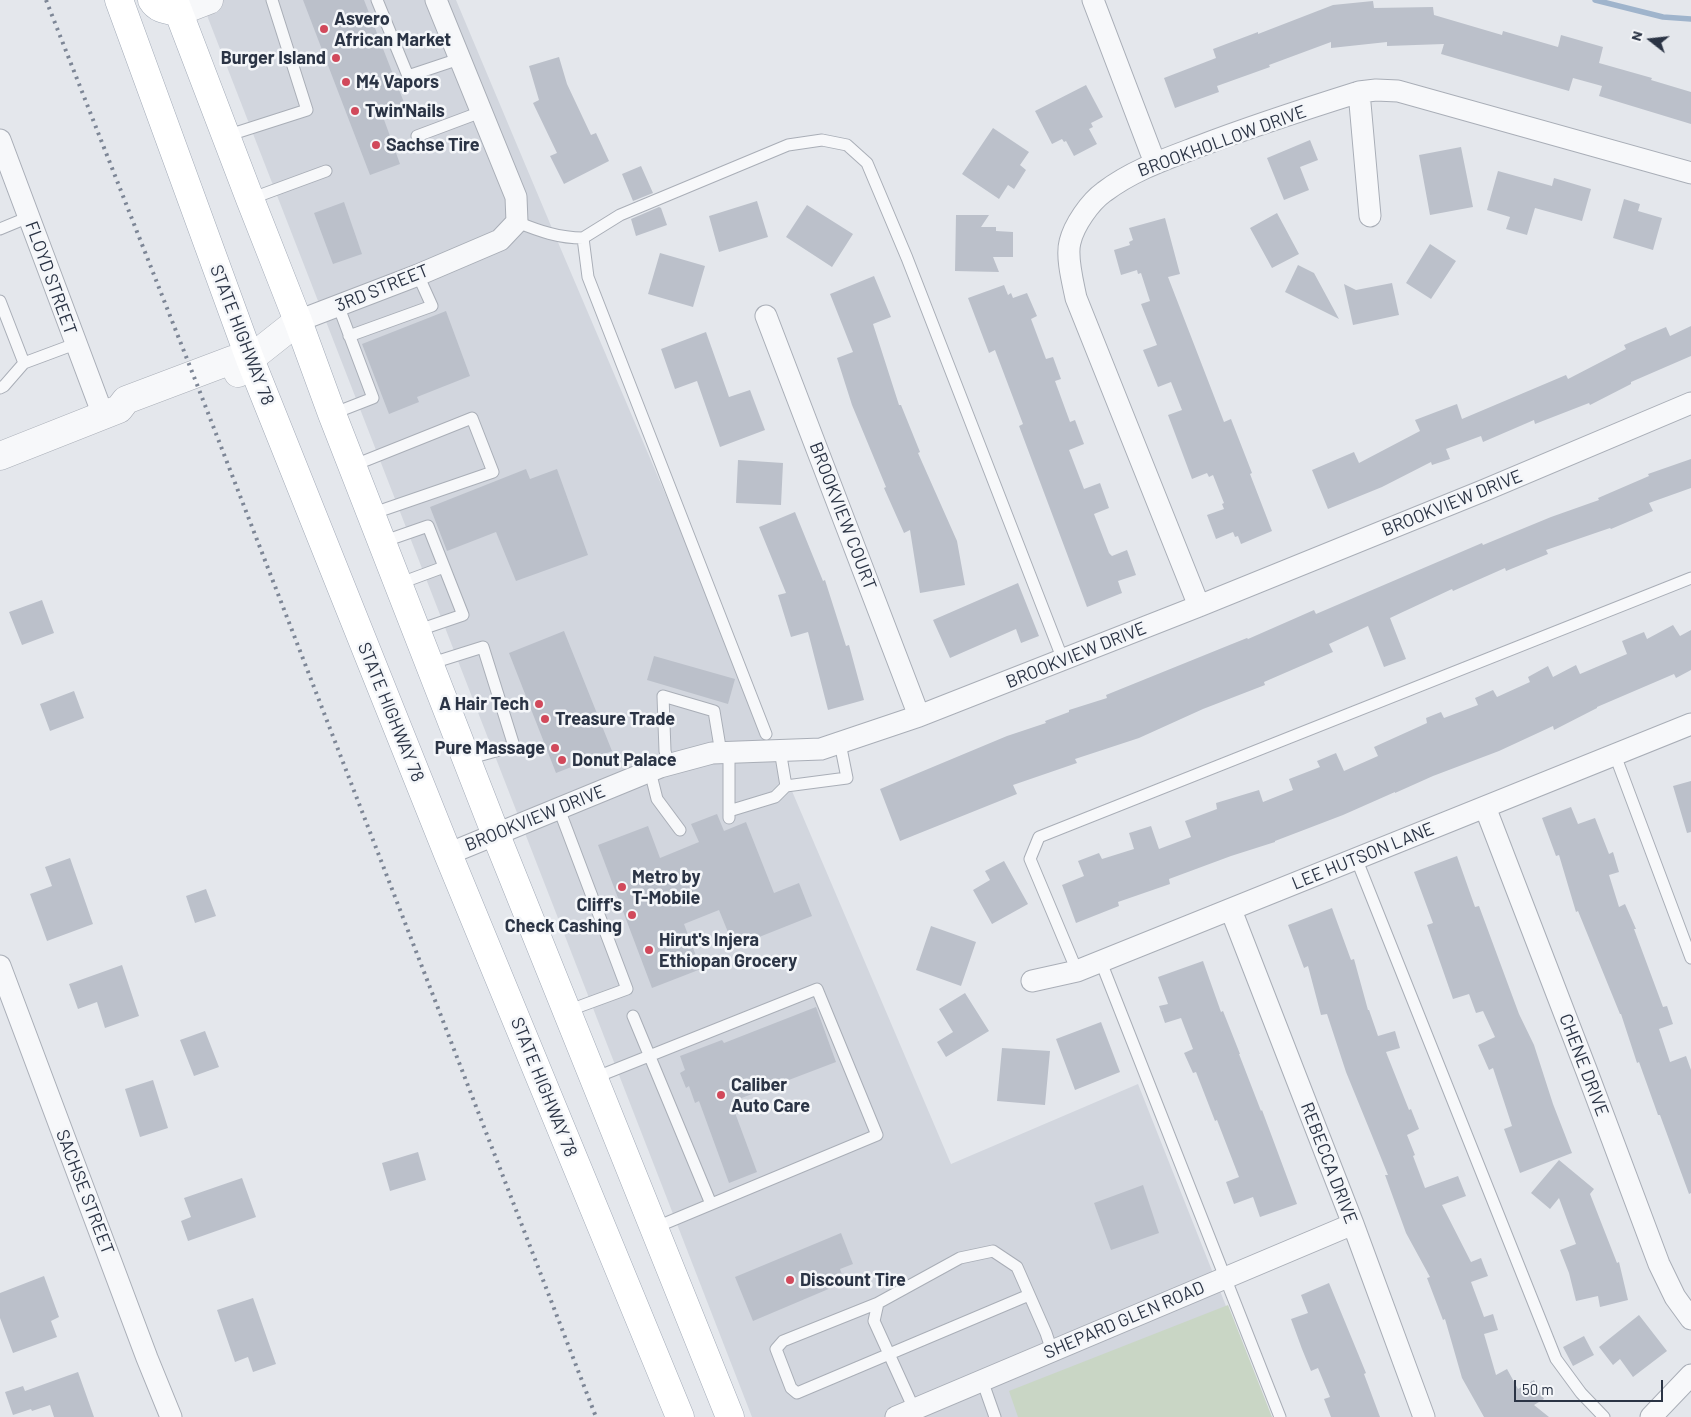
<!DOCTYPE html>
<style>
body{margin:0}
#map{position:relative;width:1691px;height:1417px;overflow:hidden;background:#e4e7ec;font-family:Barlow,sans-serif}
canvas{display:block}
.north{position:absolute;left:1626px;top:15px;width:50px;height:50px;-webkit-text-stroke:4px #f4f6f9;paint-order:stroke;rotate:286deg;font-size:14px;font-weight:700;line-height:20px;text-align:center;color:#2b3445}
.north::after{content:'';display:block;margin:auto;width:18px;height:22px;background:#2b3445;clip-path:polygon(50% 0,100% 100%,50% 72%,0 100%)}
.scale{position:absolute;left:1514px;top:1380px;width:149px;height:22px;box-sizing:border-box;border:2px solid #2b3445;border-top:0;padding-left:6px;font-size:15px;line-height:18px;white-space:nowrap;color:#2b3445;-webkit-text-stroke:4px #f4f6f9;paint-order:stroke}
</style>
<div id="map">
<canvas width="1691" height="1417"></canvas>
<div class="north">N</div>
<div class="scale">50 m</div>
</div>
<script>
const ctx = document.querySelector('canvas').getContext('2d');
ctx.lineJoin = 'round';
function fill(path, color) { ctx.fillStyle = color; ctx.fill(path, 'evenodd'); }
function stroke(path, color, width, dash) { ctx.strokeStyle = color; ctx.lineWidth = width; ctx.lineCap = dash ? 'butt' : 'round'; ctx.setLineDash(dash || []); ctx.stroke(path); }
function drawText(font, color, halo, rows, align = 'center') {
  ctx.font = font + ' Barlow,sans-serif'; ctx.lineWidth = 5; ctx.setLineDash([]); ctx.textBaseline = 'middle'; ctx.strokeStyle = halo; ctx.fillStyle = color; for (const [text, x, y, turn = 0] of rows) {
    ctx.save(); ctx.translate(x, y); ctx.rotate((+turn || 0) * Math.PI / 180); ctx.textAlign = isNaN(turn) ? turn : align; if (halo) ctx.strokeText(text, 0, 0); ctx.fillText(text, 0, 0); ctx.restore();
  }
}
const built = new Path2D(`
 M201,0H456L554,233L951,1164L1138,1084L1270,1417H752Z`);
const green = new Path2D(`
 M1228,1305L1272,1417H1018L1009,1391Z`);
const stream = new Path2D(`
 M1595,0L1663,17L1691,19`);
const building = new Path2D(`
 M303,0H364L405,105L382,114L400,164L370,175Z
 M1373,1L1374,8L1433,7L1434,15L1502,35L1503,31L1558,47L1561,35L1603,47L1599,63L1652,78L1651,80L1691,92V124L1599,96L1602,86L1573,78L1569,91L1441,54L1444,44L1387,46V42L1331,48V42L1269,65L1270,67L1217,86L1219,92L1175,108L1164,78L1216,58L1213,49L1258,32V34L1333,5Z
 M559,57L567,84L591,135L596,133L609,161L564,184L550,156L557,153L533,103L539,100L529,66Z
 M1086,85L1103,117L1091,123L1093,127L1089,129L1097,144L1074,156L1066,141L1064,142L1062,139L1052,144L1035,111Z
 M993,128L1029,152L1020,165L1026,170L1014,189L1008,185L999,199L962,174Z
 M1310,140L1318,160L1300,167L1309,190L1284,200L1267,158Z
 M1461,147L1473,207L1430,215L1419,155Z
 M641,166L653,193L633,201L622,174Z
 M1498,171L1552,186L1554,178L1591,189L1582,221L1535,208L1527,235L1506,229L1510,217L1487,210Z
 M1624,199L1640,204L1638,211L1662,218L1653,250L1613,238Z
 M757,201L768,237L719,252L709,216Z
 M344,202L362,254L333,264L314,213Z
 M807,205L853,234L832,267L786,237Z
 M659,207L661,208L667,225L636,236L631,219Z
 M1277,213L1299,254L1272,268L1250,228Z
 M956,215H989L981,227H996V231L1013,232V257H993L999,272L955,271Z
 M1165,218L1180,274L1168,277L1224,422L1231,419L1252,473L1250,474L1272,531L1241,544L1238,536L1235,537L1233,532L1216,539L1207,515L1224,509L1222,504L1224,503L1213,475L1209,477L1207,473L1192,479L1168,415L1182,410L1171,382L1158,387L1143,350L1157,345L1141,304L1150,301L1141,273L1138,274L1137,270L1121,275L1114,250L1130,245L1129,242L1133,240L1129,228Z
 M1430,244L1456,261L1431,299L1406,283Z
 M660,253L705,266L693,307L648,294Z
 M1298,265L1314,273L1339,319L1285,292Z
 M874,276L891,317L873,324L899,405H901L920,452L918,453L957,541L965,585L920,593L910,530L904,533L884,488L886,487L852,405L837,358L853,352L830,294Z
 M1392,283L1399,315L1353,325L1344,284L1356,290Z
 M1004,285L1008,295L1011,293L1013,298L1027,293L1037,316L1031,319L1046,359L1053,357L1061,379L1055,381L1070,422L1075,420L1084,444L1069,450L1084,489L1100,483L1109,508L1094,514L1109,553L1112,556L1127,550L1136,575L1118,581L1122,593L1087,607L1019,426L1023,424L995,350L989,353L968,298Z
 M446,311L470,376L417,397L419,402L389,414L362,344Z
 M1691,326V356L1631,382V384L1590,405L1589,403L1535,424L1534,420L1483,442L1481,436L1446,449L1450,459L1432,465L1431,462L1382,487L1328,509L1312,470L1354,452L1359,463L1420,431L1415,420L1457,404L1462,419L1566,375L1568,379L1626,349L1624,345L1666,327L1670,336Z
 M706,332L729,397L750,390L765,430L720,447L697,381L675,389L661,349Z
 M1691,459V488L1649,503L1653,511L1611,529L1610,528L1546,550L1548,554L1506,571L1505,568L1453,591L1452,589L1390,618L1406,659L1384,667L1368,626L1329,644L1333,652L1264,682L1265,685L1203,709L1139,738L1075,759L1077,763L1013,785L1017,794L900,841L880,789L1007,736L1046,723L1045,721L1069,712V710L1107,698L1106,695L1232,644L1247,638L1248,639L1314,610L1316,614L1482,543L1483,545L1551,517L1599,500L1598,498L1649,476L1648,474Z
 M738,460L783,463L781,505L736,503Z
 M526,469L530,479L557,469L588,555L516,581L496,532L447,551L430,507Z
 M795,512L823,581L825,580L846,646L849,645L864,700L828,710L808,632L791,637L778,595L786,593L759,527Z
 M1018,583L1039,636L1021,643L1016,629L950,658L933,620Z
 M42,600L54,633L22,645L9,612Z
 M1673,625L1680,636L1691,630V670L1676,678L1674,674L1597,707V708L1554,730L1553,726L1499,751L1433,776L1395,793V792L1343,815L1275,841V842L1231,856L1169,879L1170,884L1118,902L1119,906L1076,923L1062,885L1084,876L1078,861L1099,853L1102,859L1134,849L1129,833L1151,826L1159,849L1191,837L1185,821L1217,809L1216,803L1259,790L1263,802L1293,790L1289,779L1320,767L1317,761L1336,753L1344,771L1378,756L1374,747L1427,723L1426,718L1441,712L1444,718L1478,705L1475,698L1493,690L1497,697L1530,682L1528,677L1548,666L1553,677L1576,665L1580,674L1627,654L1622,641L1644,632L1647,639Z
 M564,631L612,751L556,773L509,653Z
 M654,656L735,679L728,704L647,680Z
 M74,691L84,718L50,731L40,704Z
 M1691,781V832L1687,833L1673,786Z
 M1571,807L1578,824L1595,818L1609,854L1613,852L1619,872L1609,875L1619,907L1625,904L1636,929H1634L1663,1007L1667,1006L1673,1024L1659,1029L1670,1062L1686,1056L1691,1070V1193L1689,1194L1660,1115H1658L1639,1062L1637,1063L1621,1014H1620L1578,911L1576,912L1559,855L1556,856L1542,818Z
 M717,814L724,831L746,822L774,893L799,883L812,916L734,947L719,910L684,924L701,969L652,988L598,845L648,826L660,858L699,842L691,824Z
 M1457,856L1475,907L1479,906L1519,1014L1534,1045L1553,1104L1572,1153L1520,1173L1504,1129L1512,1126L1493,1068L1489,1070L1478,1045L1495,1037L1483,1011L1476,1013L1469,994L1453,999L1427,925L1433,923L1414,872Z
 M70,858L93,924L47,941L30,894L52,886L45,867Z
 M1004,861L1028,904L992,924L973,890L990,880L985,871Z
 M206,889L216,916L195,923L186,896Z
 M1332,908L1351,960L1354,959L1368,1010H1369L1378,1036L1395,1031L1400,1048L1386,1052L1409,1110L1411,1109L1419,1129L1407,1135L1415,1155L1413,1156L1425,1188L1458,1176L1466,1196L1442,1205L1471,1262L1481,1258L1488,1276L1471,1282L1484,1317L1493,1314L1498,1330L1484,1334L1496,1375L1507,1369L1518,1389L1534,1380L1544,1399L1534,1405L1549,1417H1484L1462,1378L1445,1319L1443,1320L1427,1278L1430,1277L1406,1233L1385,1175H1388L1346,1072L1327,1014L1321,1015L1308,966L1304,968L1288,925Z
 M931,926L976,942L961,986L916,970Z
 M1203,961L1221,1012L1223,1011L1240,1054H1239L1261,1111L1262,1110L1297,1204L1260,1217L1253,1197L1234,1204L1226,1182L1239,1177L1217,1120L1215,1121L1196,1072L1193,1073L1184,1053L1193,1049L1181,1018L1165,1023L1159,1006L1168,1004L1158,977Z
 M122,965L139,1016L105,1028L97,1002L78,1009L69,984Z
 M965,993L989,1031L946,1057L937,1042L953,1032L939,1009Z
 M816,1007L836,1062L731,1102L757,1172L729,1183L699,1101L695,1103L689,1086L686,1088L680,1073L685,1070L680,1056L722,1040L724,1043Z
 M1101,1022L1120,1072L1075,1090L1056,1039Z
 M205,1031L219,1067L194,1076L180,1040Z
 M1002,1048L1050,1051L1045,1105L997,1101Z
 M153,1080L168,1128L140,1137L125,1089Z
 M418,1152L426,1180L390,1191L382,1163Z
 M1559,1160L1594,1189L1590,1194L1617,1263L1619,1262L1628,1300L1600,1307L1598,1296L1576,1301L1569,1273L1560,1250L1576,1244L1559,1198L1550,1209L1531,1193Z
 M242,1178L256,1217L188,1241L181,1221L191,1217L184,1198Z
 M1143,1185L1159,1233L1111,1250L1094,1203Z
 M841,1233L853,1264L840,1269L845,1282L753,1321L735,1277Z
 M44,1276L59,1317L51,1321L57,1337L13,1353L0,1318V1293Z
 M1329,1283L1366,1373L1364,1374L1380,1417H1331L1324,1399L1330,1397L1318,1368L1311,1371L1302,1349L1291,1319L1308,1313L1301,1295Z
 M253,1298L276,1364L253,1372L248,1357L235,1362L217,1310Z
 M1639,1315L1667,1351L1633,1377L1620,1359L1613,1365L1599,1347Z
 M1584,1336L1594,1355L1573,1366L1563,1347Z
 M78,1372L94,1417H54L50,1405L32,1411L31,1409L13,1415L5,1392L23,1386L25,1391Z`);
const service = new Path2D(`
 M377,0L408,76L459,59
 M226,136L307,110L272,0
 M417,136L481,112
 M250,199L326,171
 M517,222C539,231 559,238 583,238
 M0,229L29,217
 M0,301L24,363
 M349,336L432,306L418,275
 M0,388L4,386L24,363L75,344
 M332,414L373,398L338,305
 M352,466L472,418L493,472L371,514
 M382,542L428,526L463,615L416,631
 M398,584L444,567
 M429,664L483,647L514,746L467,759
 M766,734L588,277L583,238L620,215L788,145L822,140L847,145L867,163L907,258L1063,660
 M780,750L786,786L847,778L840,743
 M729,752V818
 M1615,755L1691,958
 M669,765L665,751L663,696L714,711L721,753
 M650,771L657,799L680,830
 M559,809L627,989L567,1011
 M729,811L775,797L786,786
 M1356,858L1556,1359L1581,1393L1604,1417
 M1101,962L1280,1417
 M1077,971L1030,859L1039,837L1691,578
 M633,1016L711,1204
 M594,1078L817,989L877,1135L654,1228
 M878,1303L783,1341L776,1349L791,1388L797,1393L1029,1295
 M982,1380L995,1417
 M914,1409L874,1321L878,1303L960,1258L993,1251L1017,1267L1046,1333L1052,1351`);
const minor = new Path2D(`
 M1093,0L1155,163
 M1359,92L1370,216
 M0,140L103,415
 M766,316L919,716
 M298,321L418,275L500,240L517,222L516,197L436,0
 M1199,606L1076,298C1073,283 1066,257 1070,242C1074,225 1090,202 1104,192C1133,170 1166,159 1200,146C1252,126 1305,109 1359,92L1376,90L1398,91L1691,173
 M1485,807L1587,1072L1659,1264L1675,1297L1691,1319
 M448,854L660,767L712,753L821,749L919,716L1199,606L1485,490L1691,403
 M1231,910L1353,1224L1424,1417
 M0,966L147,1358L171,1417
 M1032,981L1077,971L1691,724
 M896,1417L1353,1224
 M1651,1417L1691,1375`);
const tertiary = new Path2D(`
 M178,12L209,0
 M238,373L250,359L298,321
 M0,456L119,409L126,400L232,360L250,359`);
const primary = new Path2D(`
 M119,0L250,359L448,854L680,1417
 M152,0C158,10 168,10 178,12
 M174,0L250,199L298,321L332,414L496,835L730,1417`);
const rail = new Path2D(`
 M46,0L198,387L596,1417`);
const markers = [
 [324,29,5,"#d1495b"],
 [336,58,5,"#d1495b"],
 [346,82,5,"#d1495b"],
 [355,111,5,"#d1495b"],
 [376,145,5,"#d1495b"],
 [539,704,5,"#d1495b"],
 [545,719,5,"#d1495b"],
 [555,748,5,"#d1495b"],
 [562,760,5,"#d1495b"],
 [622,887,5,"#d1495b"],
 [632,915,5,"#d1495b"],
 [649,950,5,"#d1495b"],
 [721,1095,5,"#d1495b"],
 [790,1280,5,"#d1495b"]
];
const poiNames = [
 ["Asvero",334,19],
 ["African Market",334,40],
 ["Burger Island",326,58,"right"],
 ["M4 Vapors",356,82],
 ["Twin'Nails",365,111],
 ["Sachse Tire",386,145],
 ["A Hair Tech",529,704,"right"],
 ["Treasure Trade",555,719],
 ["Pure Massage",545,748,"right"],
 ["Donut Palace",572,760],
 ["Metro by",632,877],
 ["T-Mobile",632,898],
 ["Cliff's",622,905,"right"],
 ["Check Cashing",622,926,"right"],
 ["Hirut's Injera",659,940],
 ["Ethiopan Grocery",659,961],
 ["Caliber",731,1085],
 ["Auto Care",731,1106],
 ["Discount Tire",800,1280]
];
const streetNames = [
 ["BROOKHOLLOW DRIVE",1222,141,-20],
 ["FLOYD STREET",51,278,70],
 ["3RD STREET",382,288,-22],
 ["STATE HIGHWAY 78",242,335,69],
 ["BROOKVIEW DRIVE",1452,503,-22],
 ["BROOKVIEW COURT",843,516,69],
 ["BROOKVIEW DRIVE",1076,655,-22],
 ["STATE HIGHWAY 78",391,712,68],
 ["BROOKVIEW DRIVE",535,818,-22],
 ["LEE HUTSON LANE",1363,856,-22],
 ["CHENE DRIVE",1584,1065,69],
 ["STATE HIGHWAY 78",544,1087,68],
 ["REBECCA DRIVE",1329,1163,69],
 ["SACHSE STREET",85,1192,69],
 ["SHEPARD GLEN ROAD",1124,1320,-23]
];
fill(built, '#d2d6de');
fill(green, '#c9d6c5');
stroke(stream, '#9fb4cc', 5.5);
fill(building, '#bbc0ca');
stroke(service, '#a9aeb7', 13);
stroke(minor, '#a9aeb7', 23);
stroke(tertiary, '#a9aeb7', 29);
stroke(primary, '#a3abb8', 29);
stroke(service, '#f7f8fa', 11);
stroke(minor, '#f7f8fa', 21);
stroke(tertiary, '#f7f8fa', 28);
stroke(primary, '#fff', 28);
stroke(rail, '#7d8696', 4, [2.5, 5]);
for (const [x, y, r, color] of markers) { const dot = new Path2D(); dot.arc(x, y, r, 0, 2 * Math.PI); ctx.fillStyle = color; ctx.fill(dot); stroke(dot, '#f4f6f9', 2); }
drawText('bold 18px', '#2b3445', '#f4f6f9', poiNames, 'left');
drawText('18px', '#2b3445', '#f4f6f9', streetNames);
</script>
